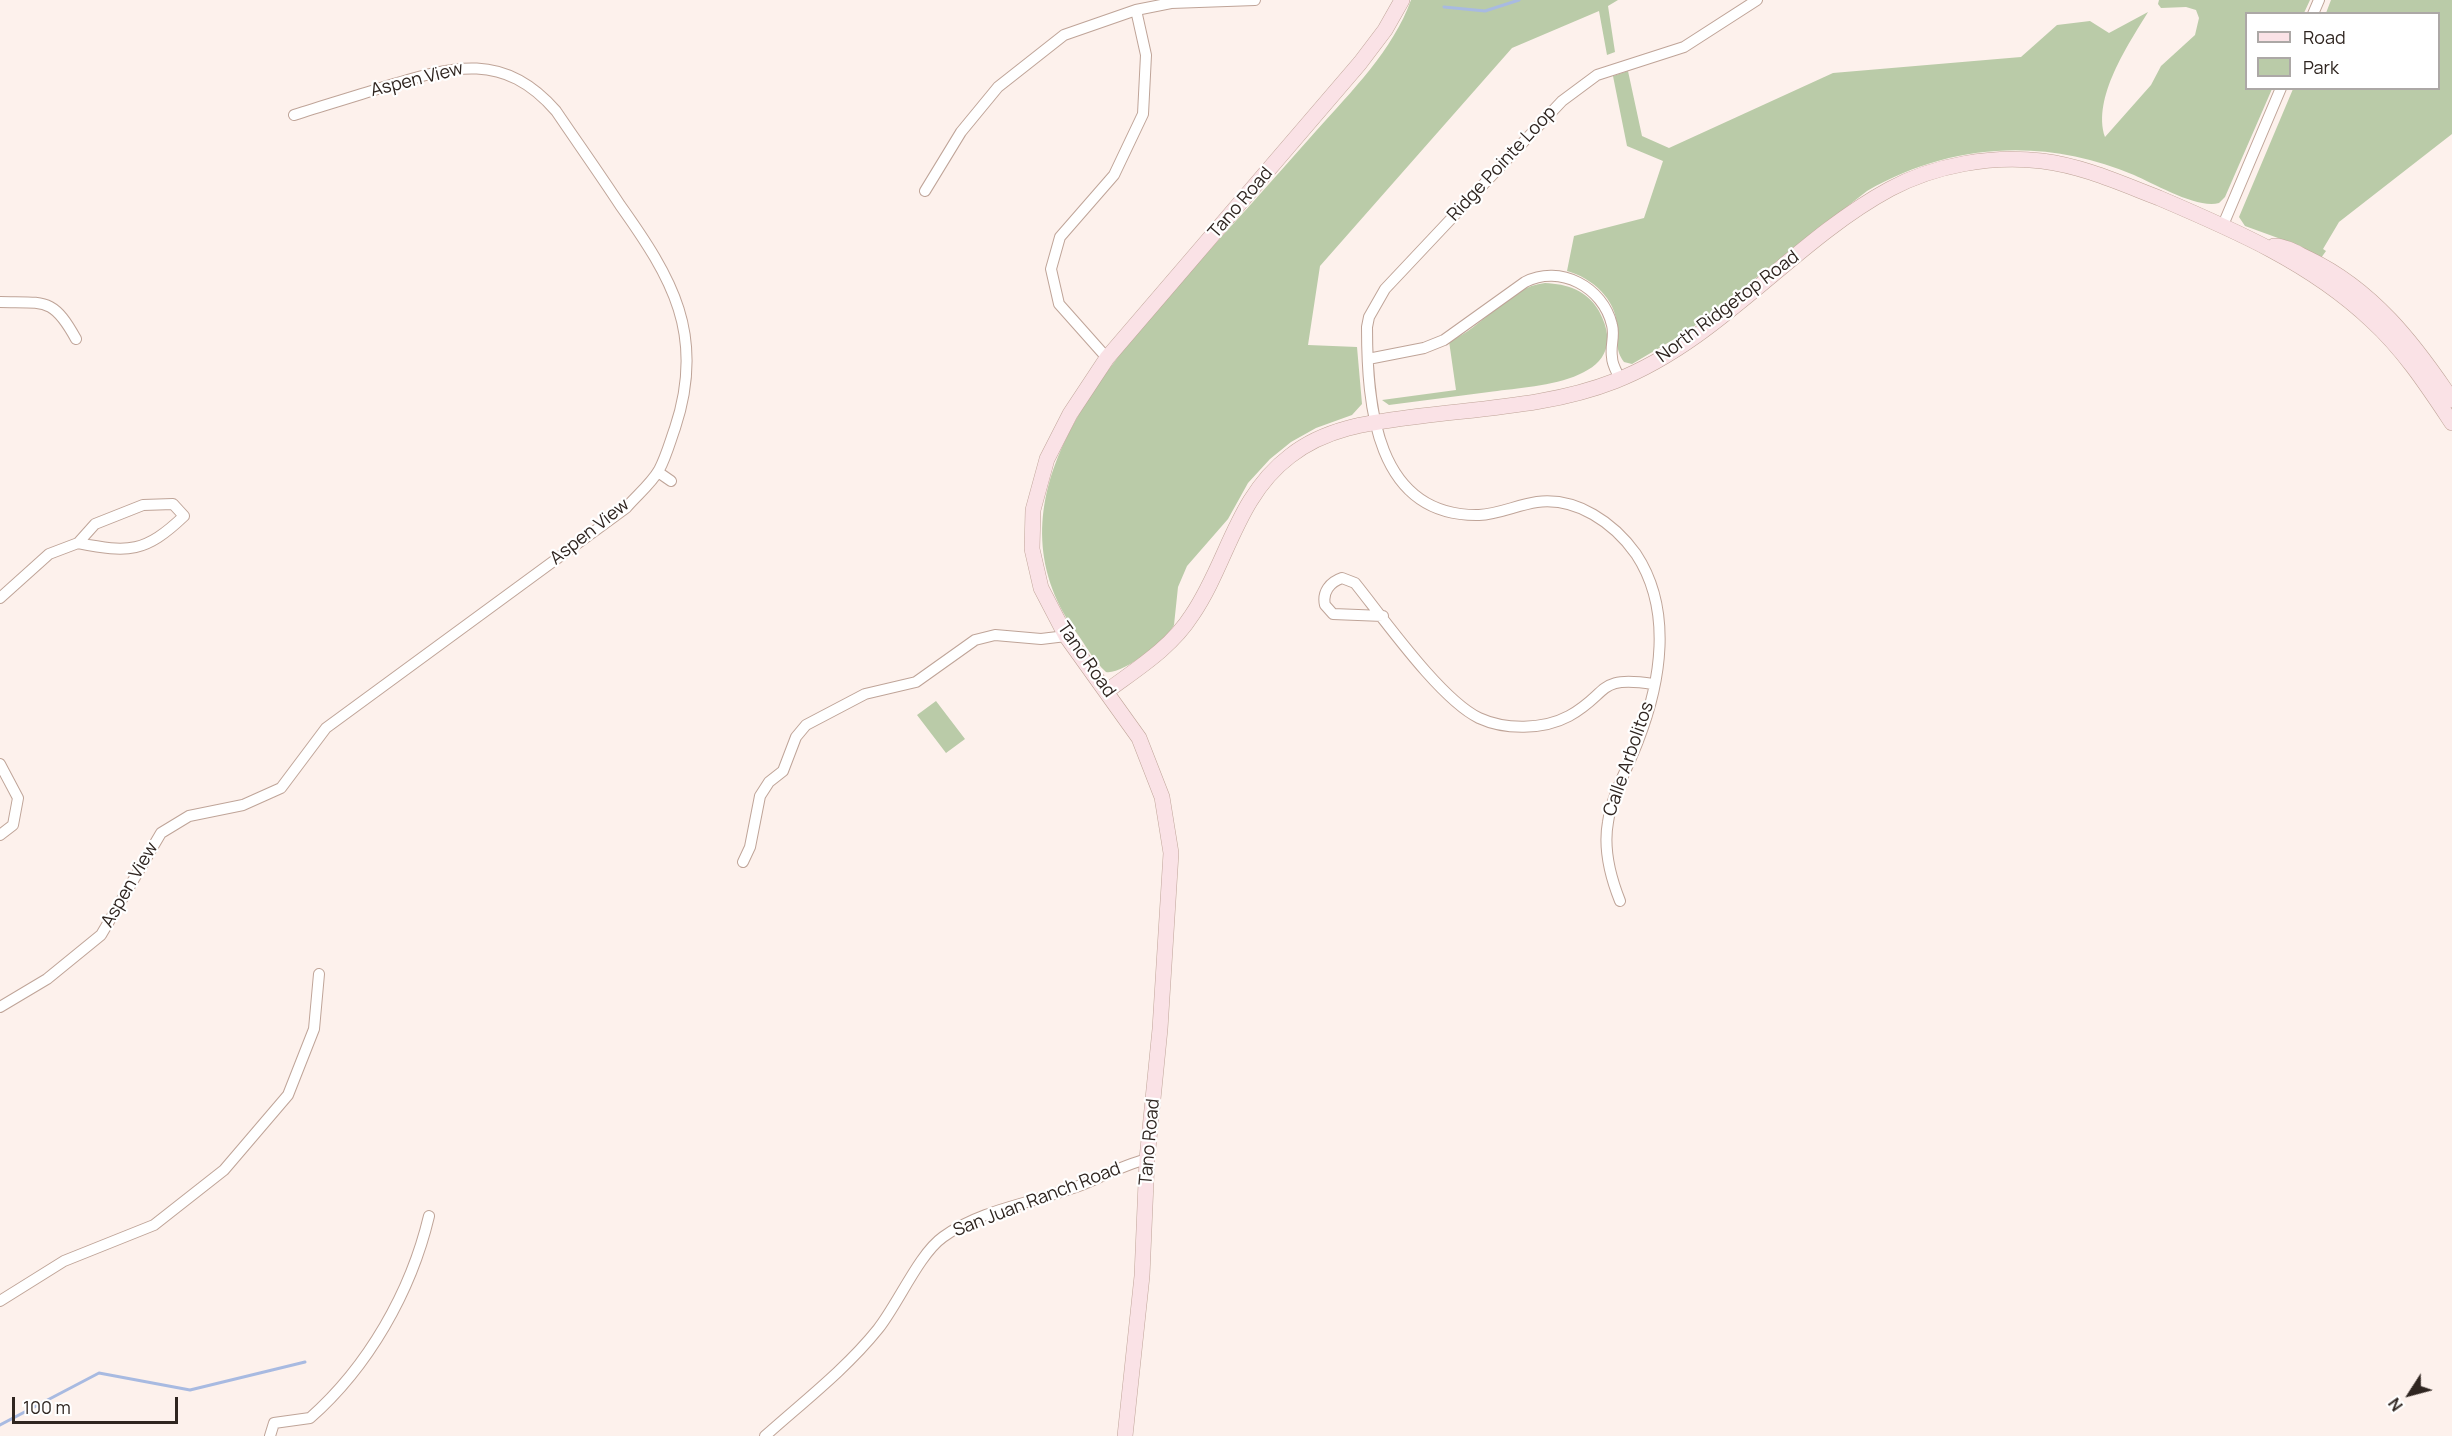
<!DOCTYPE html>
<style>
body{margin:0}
#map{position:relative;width:2452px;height:1436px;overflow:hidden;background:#fdf1ec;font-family:Manrope,sans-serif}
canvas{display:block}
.legend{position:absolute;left:2245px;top:12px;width:195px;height:78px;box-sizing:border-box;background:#fff;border:2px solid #aca8a6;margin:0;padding:8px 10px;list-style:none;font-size:18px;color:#2f2520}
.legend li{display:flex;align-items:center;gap:12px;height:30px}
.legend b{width:30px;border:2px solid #aca8a6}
.north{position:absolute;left:2380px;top:1364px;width:60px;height:60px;-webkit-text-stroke:4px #fff;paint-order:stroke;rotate:234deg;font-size:16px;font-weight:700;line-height:24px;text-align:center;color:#2f2520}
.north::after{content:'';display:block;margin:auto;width:21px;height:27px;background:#2f2520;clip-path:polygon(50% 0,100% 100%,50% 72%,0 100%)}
.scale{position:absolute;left:12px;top:1397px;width:166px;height:27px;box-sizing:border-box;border:3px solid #2f2520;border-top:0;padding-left:8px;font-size:18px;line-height:21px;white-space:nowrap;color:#2f2520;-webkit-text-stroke:4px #fff;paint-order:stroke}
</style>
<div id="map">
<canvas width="2452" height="1436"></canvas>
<ul class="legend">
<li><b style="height:8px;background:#fae2e6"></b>Road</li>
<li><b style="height:16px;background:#bacba8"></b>Park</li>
</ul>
<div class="north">N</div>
<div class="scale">100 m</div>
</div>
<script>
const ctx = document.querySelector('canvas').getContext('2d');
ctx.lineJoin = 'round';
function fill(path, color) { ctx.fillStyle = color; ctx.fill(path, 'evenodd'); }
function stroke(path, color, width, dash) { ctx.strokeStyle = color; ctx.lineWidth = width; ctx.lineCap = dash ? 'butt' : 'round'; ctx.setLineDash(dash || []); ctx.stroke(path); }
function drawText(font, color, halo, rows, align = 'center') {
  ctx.font = font + ' Manrope,sans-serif'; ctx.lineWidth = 4.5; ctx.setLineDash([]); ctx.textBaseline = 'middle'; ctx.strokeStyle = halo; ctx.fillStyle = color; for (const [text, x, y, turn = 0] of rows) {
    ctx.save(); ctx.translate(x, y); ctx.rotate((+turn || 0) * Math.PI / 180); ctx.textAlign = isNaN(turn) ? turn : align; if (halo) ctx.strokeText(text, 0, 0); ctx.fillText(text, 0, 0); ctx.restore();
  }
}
const green = new Path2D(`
 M1411,0H1618L1608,6L1615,52L1607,55L1599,11L1512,48L1320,266L1308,345L1357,347L1362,404L1352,415L1316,428L1291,442L1270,459L1248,483L1228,519L1187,566L1178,587L1174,625C1166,640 1123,675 1106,672C1094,661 1086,646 1076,632C983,501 1104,370 1189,273C1231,226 1274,179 1316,131C1351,92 1393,50 1411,0Z
 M2159,0H2310L2304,13L2246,14V88L2272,89L2225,197L2219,203C2197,209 2155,184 2134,175C2045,137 1950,143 1867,191L1688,331L1632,364L1624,362C1615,350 1618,341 1617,326C1616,299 1592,278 1567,271L1574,236L1644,218L1663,161L1627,146L1613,76L1628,71L1642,136L1669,148L1833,73L2021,57L2057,25L2090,21L2109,33L2148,12C2128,45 2092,98 2105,137L2151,85L2161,66L2195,35L2199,18L2196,10L2186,7L2161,8L2158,4Z
 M2331,0H2452V134L2339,222L2323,249L2326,251L2321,258L2300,246L2245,226L2239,217L2293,89L2438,88V14L2326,13Z
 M1545,283C1567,284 1587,290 1599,311C1638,384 1530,386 1489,392C1456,396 1422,401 1389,405L1382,400L1456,390L1449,341C1484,328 1507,287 1545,283Z
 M936,701L965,739L946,753L917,715Z`);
const stream = new Path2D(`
 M1444,7L1485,11L1519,0
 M0,1425L99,1373L190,1390L305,1362`);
const street = new Path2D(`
 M2313,14L2319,0
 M925,191L961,132L998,87L1064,35L1136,10L1171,3L1255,0
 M2223,225L2281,88
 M0,302C45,303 53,297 76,339
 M1107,358L1059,304L1051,269L1060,237L1114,175L1143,114L1146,55L1136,10
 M1368,359L1424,348L1444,340L1525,282C1560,264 1603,287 1612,325C1615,336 1610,346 1612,357C1612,365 1617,372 1620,379
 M658,472L671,481
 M0,598L49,554L78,543L95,524L143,505L173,504L184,516C145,553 129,553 78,543
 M1383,616L1333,614L1325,605C1322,592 1330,582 1342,578L1355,583C1384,619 1440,699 1479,718C1505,730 1543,730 1569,716C1610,693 1596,675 1653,684
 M0,764L18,798L13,825L0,835
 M743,862L750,847L760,796L769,782L783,771L796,737L806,725L865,694L916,682L975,640L995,635L1041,639L1066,636
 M1620,901C1610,876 1603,849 1608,822C1612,794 1628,768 1638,741C1661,682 1673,610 1636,554C1614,523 1577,497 1537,502C1517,505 1499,514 1479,515C1375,517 1367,404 1367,327L1369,317L1385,289L1562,101L1597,75L1684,47L1757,0
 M0,1007L47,979L101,935L161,833L189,816L243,805L281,788L326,728L626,508C636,496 651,484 659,470C666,457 670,442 675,428C706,335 672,278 620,205C599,173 577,142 556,111C504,51 453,66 387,86C356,96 325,105 294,115
 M0,1301L64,1261L154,1225L224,1170L288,1095L314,1029L319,974
 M270,1436L274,1423L310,1418C368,1367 411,1292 429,1216
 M765,1436C803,1402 846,1369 878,1329C898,1304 919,1254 943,1237C983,1208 1039,1202 1084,1184C1105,1175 1124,1165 1147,1159`);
const secondary = new Path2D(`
 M2274,246C2286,246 2298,254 2309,259C2372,289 2414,343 2452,400
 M1107,691C1138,668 1171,648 1192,615C1228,562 1236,497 1290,456C1328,426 1375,422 1421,416C1486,408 1554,405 1615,381C1720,340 1792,242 1890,189C1935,165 1991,155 2042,161C2083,166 2120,183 2159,198C2234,230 2311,263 2371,320C2404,350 2428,387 2452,423
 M1125,1436L1142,1276L1147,1159L1160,1029L1171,853L1162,797L1139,738L1066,636L1041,588L1032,549L1033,510L1047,459L1070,414L1107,358L1360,63L1385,30L1402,0`);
const streetNames = [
 ["Aspen View",417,80,-14],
 ["Ridge Pointe Loop",1502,164,-47],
 ["Tano Road",1241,203,-49],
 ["North Ridgetop Road",1728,307,-37],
 ["Aspen View",590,532,-38],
 ["Tano Road",1086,660,55],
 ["Calle Arbolitos",1629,759,-71],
 ["Aspen View",130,885,-60],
 ["Tano Road",1150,1142,-85],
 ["San Juan Ranch Road",1037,1200,-21]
];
fill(green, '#bacba8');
stroke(stream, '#a8bae1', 3);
stroke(street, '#bfa498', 12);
stroke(secondary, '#bfa498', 16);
stroke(street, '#fff', 10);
stroke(secondary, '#fae2e6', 15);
drawText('18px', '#2f2520', '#fff', streetNames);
</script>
